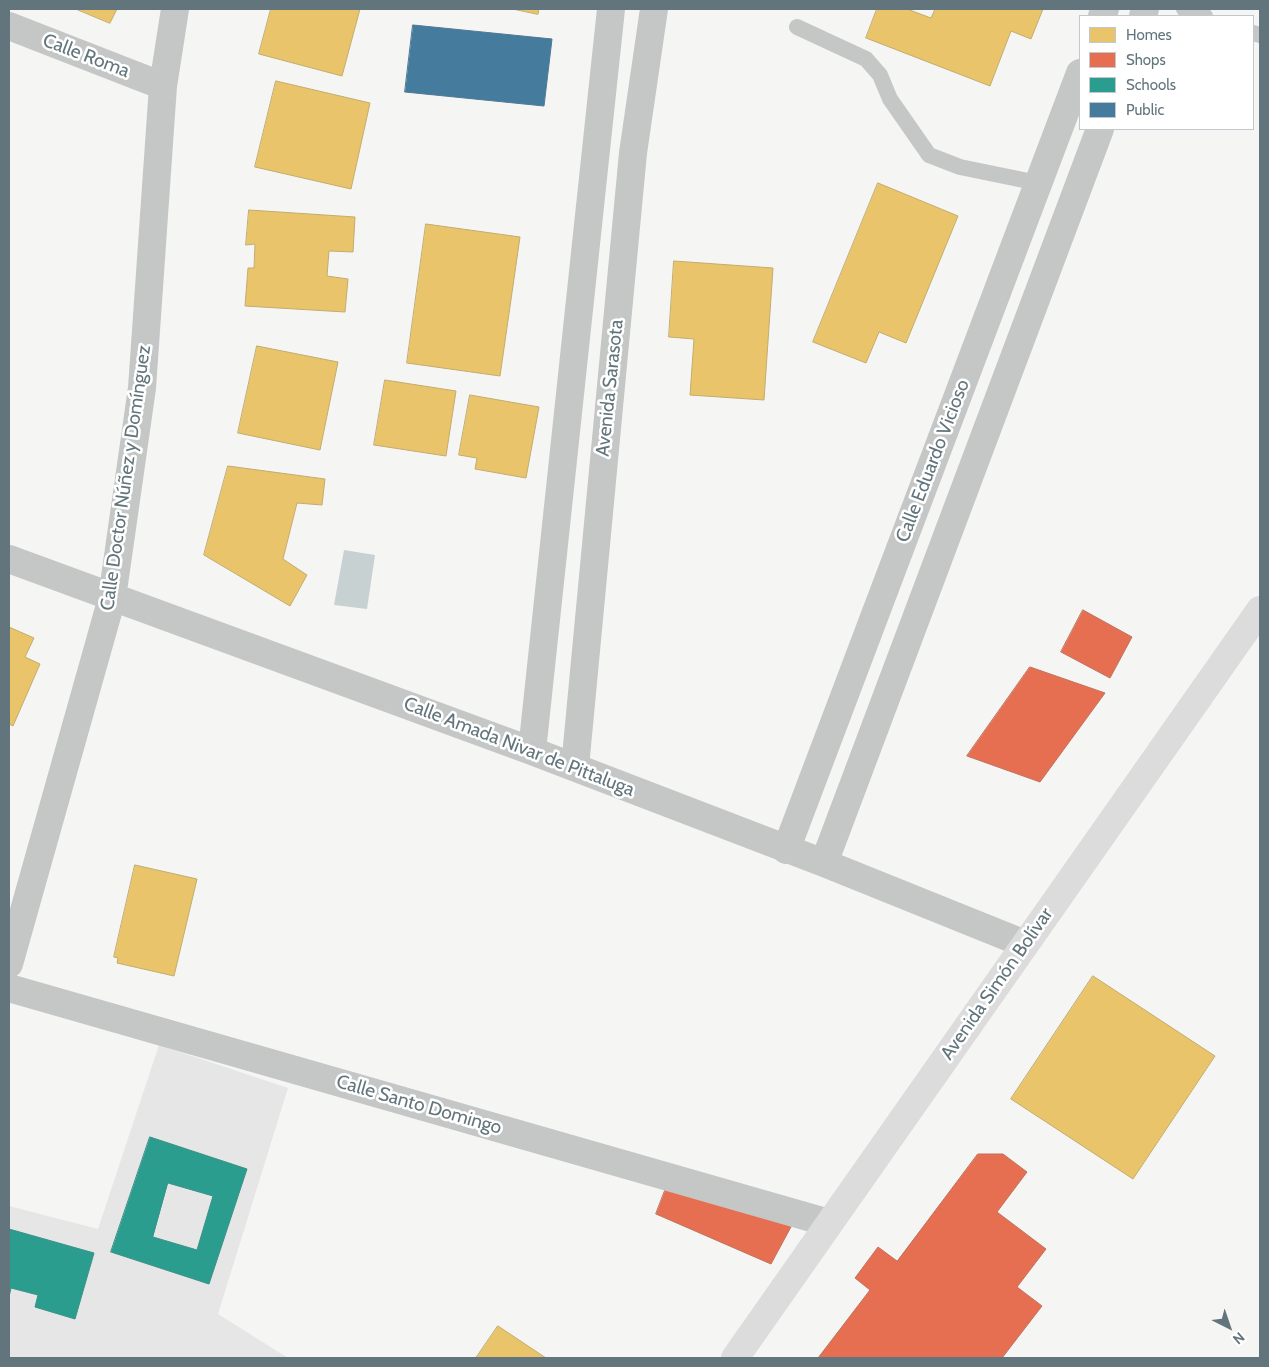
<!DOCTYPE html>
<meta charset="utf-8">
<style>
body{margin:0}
#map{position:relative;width:1269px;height:1367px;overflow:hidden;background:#f5f5f4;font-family:Cabin,sans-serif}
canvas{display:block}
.frame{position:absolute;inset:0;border:10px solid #63757c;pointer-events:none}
.legend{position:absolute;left:1079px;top:15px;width:175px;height:115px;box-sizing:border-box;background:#fff;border:1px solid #c1c8cb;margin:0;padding:6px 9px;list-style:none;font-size:15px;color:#63757c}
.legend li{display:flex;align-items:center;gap:10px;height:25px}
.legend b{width:25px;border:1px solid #c1c8cb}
.north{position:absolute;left:1204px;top:1302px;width:50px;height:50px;-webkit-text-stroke:4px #fff;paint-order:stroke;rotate:139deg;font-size:14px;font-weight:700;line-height:20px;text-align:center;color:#63757c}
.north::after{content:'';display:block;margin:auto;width:18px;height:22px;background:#63757c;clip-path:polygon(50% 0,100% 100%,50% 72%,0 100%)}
</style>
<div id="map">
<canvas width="1269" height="1367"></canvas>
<div class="frame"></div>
<ul class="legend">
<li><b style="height:14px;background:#e9c46a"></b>Homes</li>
<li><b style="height:14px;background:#e76f51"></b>Shops</li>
<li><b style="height:14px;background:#2a9d8f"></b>Schools</li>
<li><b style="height:14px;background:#457b9d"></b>Public</li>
</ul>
<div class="north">N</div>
</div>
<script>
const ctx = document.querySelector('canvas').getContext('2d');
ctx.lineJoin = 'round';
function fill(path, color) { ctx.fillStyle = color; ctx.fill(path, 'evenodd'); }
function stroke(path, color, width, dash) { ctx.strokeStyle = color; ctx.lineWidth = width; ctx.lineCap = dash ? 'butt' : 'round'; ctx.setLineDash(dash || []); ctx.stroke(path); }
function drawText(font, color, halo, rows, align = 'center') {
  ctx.font = font + ' Cabin,sans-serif'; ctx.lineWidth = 5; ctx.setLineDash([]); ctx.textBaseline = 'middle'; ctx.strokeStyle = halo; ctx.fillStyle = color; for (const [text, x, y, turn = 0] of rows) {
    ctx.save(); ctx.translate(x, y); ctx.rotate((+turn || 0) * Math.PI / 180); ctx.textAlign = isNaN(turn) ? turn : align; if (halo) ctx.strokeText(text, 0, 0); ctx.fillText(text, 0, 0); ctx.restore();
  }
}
const built = new Path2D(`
 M159,1045L288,1088L218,1314L288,1358H9V1206L98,1229Z`);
const water = new Path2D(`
 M344,550L375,555L367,609L334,605Z`);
const homes = new Path2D(`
 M76,9H117L110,23Z
 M271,9H360L342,76L259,54Z
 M513,9H539L538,14Z
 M877,9H907L931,18L935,9H1043L1031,39L1011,31L990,86L866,38Z
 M276,81L370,103L351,189L255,167Z
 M878,183L958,216L906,343L879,332L866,363L813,342Z
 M249,210L355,217L353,252L329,251L327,276L348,279L345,312L245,306L248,268H254L255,244L246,245Z
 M426,224L520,237L500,376L407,363Z
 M674,261L773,268L764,400L690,395L694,339L669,337Z
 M257,346L338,362L320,450L238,433Z
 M385,380L456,391L446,456L374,445Z
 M470,395L539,407L526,478L475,469L477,458L459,455Z
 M228,466L325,479L322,505L297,503L283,559L307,575L290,606L204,555Z
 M9,627L34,638L25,657L40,664L13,726L9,724Z
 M135,865L197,879L174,976L117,963L118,958L114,957Z
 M1093,976L1215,1056L1133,1179L1011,1099Z
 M498,1326L546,1358H476Z`);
const shops = new Path2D(`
 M1083,610L1132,637L1110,678L1061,652Z
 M1030,667L1105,693L1040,782L967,756Z
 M978,1154H1003L1027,1172L997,1212L1046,1249L1017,1287L1042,1306L1002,1358H818L870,1290L855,1278L878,1247L897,1261Z
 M666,1188L792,1225L771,1264L656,1214Z`);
const schools = new Path2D(`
 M150,1137L247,1169L209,1284L111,1252ZM168,1183L213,1196L197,1250L153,1237Z
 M9,1229L94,1253L75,1319L35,1307L38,1295L11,1288L9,1297Z`);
const public = new Path2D(`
 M413,25L552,39L544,106L405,92Z`);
const service = new Path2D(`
 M1184,9L1205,16
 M797,27L866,59L880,75L890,99L929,155L960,167L1038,183
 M1253,33L1260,35`);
const minor = new Path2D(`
 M1102,16L1105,9
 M1143,16L1145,9
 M9,26L163,86
 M9,559L532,751L824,863L1025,944
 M532,751L611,9
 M575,767L633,153L654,9
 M786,850L1080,73
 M824,863L1100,129
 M9,964L112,598L142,388L163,86L175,9
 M9,988L829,1223`);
const secondary = new Path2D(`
 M735,1358L1260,610`);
const streetNames = [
 ["Calle Roma",86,56,21],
 ["Avenida Sarasota",610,388,-84],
 ["Calle Eduardo Vicioso",933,461,-69],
 ["Calle Doctor Núñez y Domínguez",126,478,-82],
 ["Calle Amada Nivar de Pittaluga",519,747,21],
 ["Avenida Simón Bolívar",997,984,-55],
 ["Calle Santo Domingo",419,1105,16]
];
fill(built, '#e5e6e5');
fill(water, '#c8d1d2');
fill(homes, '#e9c46a');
stroke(homes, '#c1ac6f', 1);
fill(shops, '#e76f51');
stroke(shops, '#bf715e', 1);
fill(schools, '#2a9d8f');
stroke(schools, '#3b9189', 1);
fill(public, '#457b9d');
stroke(public, '#4e7993', 1);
stroke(service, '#c5c7c7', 16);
stroke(minor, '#c5c7c7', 28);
stroke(secondary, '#dcdcdd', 28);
drawText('19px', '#63757c', '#fff', streetNames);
</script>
